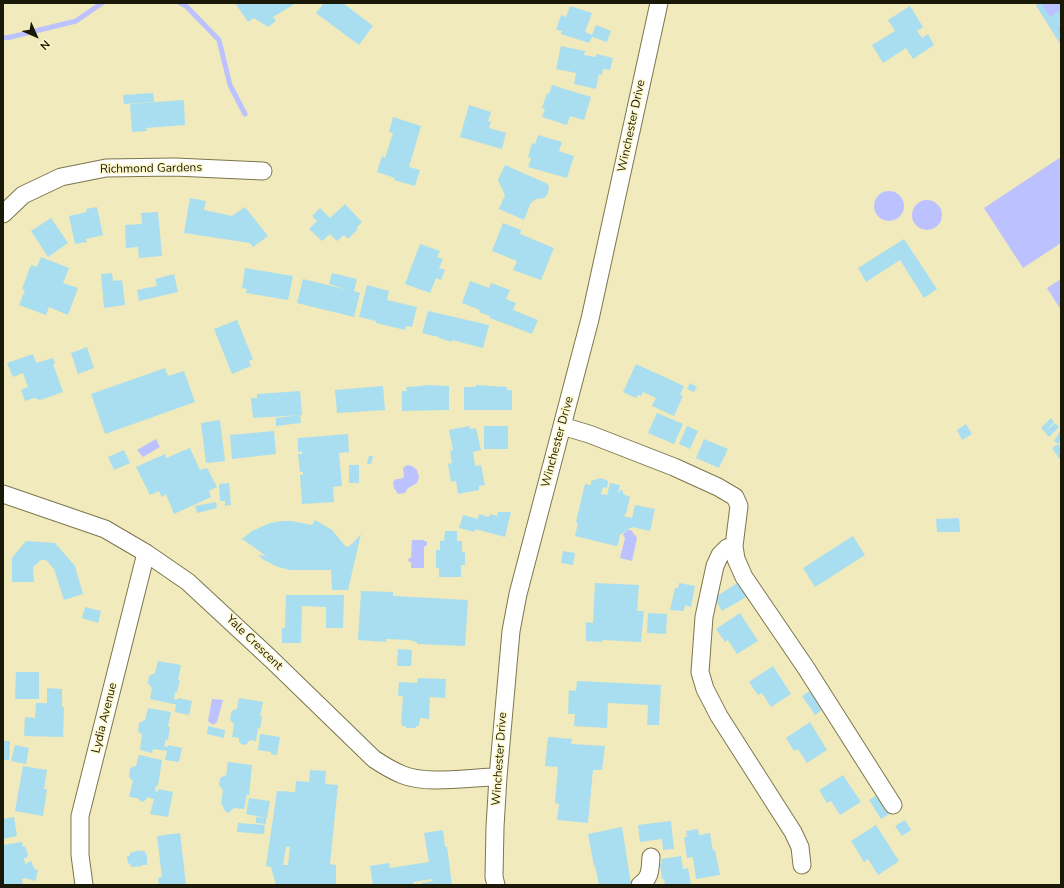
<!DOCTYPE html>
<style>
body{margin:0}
#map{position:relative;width:1064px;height:888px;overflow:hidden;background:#f0eabc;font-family:"Nunito Sans",sans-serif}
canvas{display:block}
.frame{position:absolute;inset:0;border:4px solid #1a1807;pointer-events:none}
.north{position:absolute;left:16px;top:16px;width:40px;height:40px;-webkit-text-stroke:3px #fdf7c9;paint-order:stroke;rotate:135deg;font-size:11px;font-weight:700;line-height:16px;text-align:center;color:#1a1807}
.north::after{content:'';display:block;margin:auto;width:14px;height:18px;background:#1a1807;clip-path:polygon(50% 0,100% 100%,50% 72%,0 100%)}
</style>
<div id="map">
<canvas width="1064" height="888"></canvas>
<div class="frame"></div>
<div class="north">N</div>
</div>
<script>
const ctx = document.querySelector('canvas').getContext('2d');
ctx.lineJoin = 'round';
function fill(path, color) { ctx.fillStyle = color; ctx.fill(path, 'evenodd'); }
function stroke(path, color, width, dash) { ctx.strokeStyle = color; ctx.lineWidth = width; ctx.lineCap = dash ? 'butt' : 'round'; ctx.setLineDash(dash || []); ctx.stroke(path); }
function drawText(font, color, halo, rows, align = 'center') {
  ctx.font = font + ' "Nunito Sans",sans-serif'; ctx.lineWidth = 3; ctx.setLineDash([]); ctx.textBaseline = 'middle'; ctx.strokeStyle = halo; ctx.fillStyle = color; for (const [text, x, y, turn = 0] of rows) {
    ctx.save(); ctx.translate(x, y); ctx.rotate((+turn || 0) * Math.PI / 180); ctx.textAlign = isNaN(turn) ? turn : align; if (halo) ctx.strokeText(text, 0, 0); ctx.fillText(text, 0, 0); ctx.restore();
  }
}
const water = new Path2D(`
 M1039,3H1061V45L1036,5Z
 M1061,157V243L1023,268L984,208Z
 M874 206a15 15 0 1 1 30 0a15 15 0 1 1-30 0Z
 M912 215a15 15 0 1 1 30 0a15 15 0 1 1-30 0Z
 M1061,279V310L1047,288Z
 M156,439L160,447L143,457L137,450Z
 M407,465L412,466L417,470L419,477L417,483L408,488L405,493L398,494L394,488L393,482L396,479H400L404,477L403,468Z
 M628,530H631L637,538L632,561L620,558L625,538L623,535L624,533Z
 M412,540H423L427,542V545L424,547V568H411V562L408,561L409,558H411Z
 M212,699L223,700L217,722L213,725L208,721Z`);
const stream = new Path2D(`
 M180,3L186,6L219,40L230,85L245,114
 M3,38L11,37L76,21L102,3`);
const building = new Path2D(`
 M235,3H296L273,17L276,21L268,27L254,18L248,22Z
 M324,3H343L373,26L359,45L316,13Z
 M1039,3H1041L1050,17L1061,10V26L1057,28L1061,35V45L1036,5Z
 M570,6L592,13L585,32L592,35L596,25L611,31L607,42L592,37L589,43L561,34L562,31L556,30L561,15L566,17Z
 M910,6L923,27L917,31L922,38L928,34L934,45L913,59L906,48L883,63L872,45L895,31L888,20Z
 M561,46L585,51L584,55L596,57V54L613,58L610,70L603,69L602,75L599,74L596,89L574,84L576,73L556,69Z
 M552,85L591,97L584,120L570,116L567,125L542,117L545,109L542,108L547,93L549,94Z
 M153,93L154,102L124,104L123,95Z
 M184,100L185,125L146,128L147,131L132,132L130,104Z
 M469,105L491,112L488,121L491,122L489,128L506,133L502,149L460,137Z
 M393,117L421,126L409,167L420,170L415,186L394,180L395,178L377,172L382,156L385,158L393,133L389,132Z
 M538,135L562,142L559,151L574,156L567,178L528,167L531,158L528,157L532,143L535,144Z
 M505,165L548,184L549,189L547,195L544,198L536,199L529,205H530L524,220L499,209L505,195L498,180Z
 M190,198L206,201L204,210L232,216L245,207L268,236L253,247L250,243L184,233Z
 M345,204L362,222L356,228L358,229L348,239L344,235L337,241L330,234L322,241L309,229L317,221L312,216L320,208L330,218Z
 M97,207L103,235L86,239L87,242L75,244L69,216L87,212L86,209Z
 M158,212L162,256L139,258L138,247L126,248L125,225L142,224L141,213Z
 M51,218L68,243L48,257L31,231Z
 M503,223L521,230L520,234L554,248L541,280L513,270L517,261L492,251Z
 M904,239L937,289L924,298L900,260L866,282L858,268Z
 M420,244L440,251L437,257L443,259L439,268L445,270L441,280L436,278L430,293L405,284Z
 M41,257L69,268L63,283L78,288L68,315L49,307L46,315L19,305L25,290L22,289L31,265L37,267Z
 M245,268L293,276L288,300L246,293L247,289L242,288Z
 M112,273L113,281L122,280L125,305L104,308L101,274Z
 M332,273L357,279L354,291L360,293L354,317L297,303L303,279L348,290L329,284Z
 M174,274L178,292L139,301L137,290L157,286L155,279Z
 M470,281L489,288L491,283L510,290L506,299L516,303L513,310L538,320L532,334L490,318V316L479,312L480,310L462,303Z
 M367,285L389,291L387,300L417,307L412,327L406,326L405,330L376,323V321L359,317Z
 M428,311L489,325L483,348L452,340V342L439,338V337L422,333Z
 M237,320L253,359L249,361L251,366L232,374L214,329Z
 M87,347L94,368L78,374L71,353Z
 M33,354L36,363L53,358L55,363L53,364L63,392L40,400L34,398L25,401L21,390L28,387L23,373L13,377L7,363Z
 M636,364L684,386L680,395L683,396L674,416L652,406L656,398L643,392L641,396L638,395L636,398L623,392Z
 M165,368L168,376L184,371L195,402L105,434L91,394Z
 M690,383L697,387L694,392L687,389Z
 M423,385L449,386V410L402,411V391H407L406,387L423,386Z
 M476,385L507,387V390H512V410H464V387H476Z
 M383,386L385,410L337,413L335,390Z
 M300,391L302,415L253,418L251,398H257V394Z
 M657,413L683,424L674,444L648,433Z
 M300,415L301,423L276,426V418Z
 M1051,418L1054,422L1045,432L1041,428Z
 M220,420L225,461L206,463L201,423Z
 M1055,423L1059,427L1049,437L1045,432Z
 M966,424L972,434L962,440L957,430Z
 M469,426L470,429L476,428L481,450L473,452L475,466L481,465L485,485L479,486V490L458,494L456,481L451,482L448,464L452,463L450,451L453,450L449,430Z
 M484,426H508V449H484Z
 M687,426L698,431L690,449L679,444Z
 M1061,429V440L1058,444L1054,441Z
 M274,431L276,454L232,459L230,435Z
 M348,434L349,452L339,453L342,486L333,487L334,502L302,504L300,475H303V472H300L298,454H302V451L298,452V438Z
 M704,439L728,449L719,468L696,458Z
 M1058,444L1061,448V461L1052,448Z
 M190,448L200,470L207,468L217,487L209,491L211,497L174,514L166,494L162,497L159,491L150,495L136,467L165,454L166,458Z
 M124,450L130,463L114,470L108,457Z
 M369,456H373L371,464H367Z
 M349,465H359V483H349Z
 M601,478L608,481L607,488L603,487L601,494L607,495L610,483L620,485L618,492H620V490L623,491V494L630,497L626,514L623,516L632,518L635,505L655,509L650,531L632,527L620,535L618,545L616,546L575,536L578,523L576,522L585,484L591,485V481Z
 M229,483L231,505L225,506V501H220L219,484Z
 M216,502L217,508L197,513L195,506Z
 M498,512H511L505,537L475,529V532L459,528L463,515L478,519L479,514L489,517L490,514L497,516Z
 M959,518L960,532H937L936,519Z
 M315,520L332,530L346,547L349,546L353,543L361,534L348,590H332L331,570H290L278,567L264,560L258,555L266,556L244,540H241L252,531L270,523L282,521H292L312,525Z
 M445,531H457V541H462V552H465V565H461V577H439V568H436V550H440V541H444Z
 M853,536L865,555L815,587L803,568Z
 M26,541L55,543L75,566L83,594L64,600L54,569L46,560H41L33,567L34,582H12V558Z
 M563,551L575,553L573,565L561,563Z
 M739,582L748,596L722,611L714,598Z
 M595,583L639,585L637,611H644L641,642L602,640V642L586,641V622L593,623Z
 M679,583L695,586L691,607L685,605L684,611L670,610L675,588H678Z
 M361,591L393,592V596L468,600L465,646L417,644V642L409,640L386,639V642L358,640Z
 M286,595H344L343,628H326V607L302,606L301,643H282V628H285Z
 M85,607L101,611L98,623L82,618Z
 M648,613L667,614L666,634L647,633Z
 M740,613L758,641L737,654L728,640L725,642L716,629Z
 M398,649L412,650L411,666H397Z
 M158,661L181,665L178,680H180L177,692H175L174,699L177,700L178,698L192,701L189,715L175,712L176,704H173L150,699L152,688L148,683L149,676L155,673Z
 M773,666L791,694L771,707L762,693L758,695L749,682Z
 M16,672H39V699H15Z
 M418,678L446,679L445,698L430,697L429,719L420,718L419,726H416V728H406V726H402V723H401L403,696H398L399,682L417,683Z
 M577,681L661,685L659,725H647L648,705L608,703L607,728L574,726L575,714H568L569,690L576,691Z
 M47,688L62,689V707H64L63,737L24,736L25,717L35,718L36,703H47Z
 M810,691L822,710L815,715L802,696Z
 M239,698L263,702L260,716H262L260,729L258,728L256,741L250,740L246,745L241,744L239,742V738L232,737L234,724L230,720L231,713L233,710L237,709Z
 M148,708L171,712L168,727H170L168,740L166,739L164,746L167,747L168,745L182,748L179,762L165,760L167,751L153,749L152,753L140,750L142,735L138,731L139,723L145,720Z
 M810,722L827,750L807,763L798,749L794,751L786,738Z
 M208,726L225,730L224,738L207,734Z
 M260,734L280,737L277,755L271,754V752L258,750Z
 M548,737L572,739L571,744L605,746L602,770H593L588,823L557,820L559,804L555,803L558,767L545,766Z
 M3,741H10L9,760H3Z
 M15,745L29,748L26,764L11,761Z
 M139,755L162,760L158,786H156L155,791L158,792V789L173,792L168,817L150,814L154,799L147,797L146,800L142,802L137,798L129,797L133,781L129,777L130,769L132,767L136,766Z
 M228,762L252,765L249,795L247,794L244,809L234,808L228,813L224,810L223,806L221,805L223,790L219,785L220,778L226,775Z
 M23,766L47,770L44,789H47L43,816L15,811Z
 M310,770L326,771L325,784L338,785L330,864L336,865V885H276L271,867L266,866L277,791L295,792L296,781L309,782ZM286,847H290L288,865H283Z
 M843,775L861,802L840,815L831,801L827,803L819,790Z
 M877,795L889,814L881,819L869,800Z
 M249,798L270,801L267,818L246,814Z
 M14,817L17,836L3,839V819Z
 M256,817L266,818V824L256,823Z
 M905,820L911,830L902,836L895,826Z
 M671,821L674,849L663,850L662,839L640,842L638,825Z
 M238,823L265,825L264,834L237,832Z
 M876,825L899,861L878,875L868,859L864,862L851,841Z
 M622,827L631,884L623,885H599L595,866H594L588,834Z
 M698,829L699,835L710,833L713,851L715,850L720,875L696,879L693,857L687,858L684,837H687L686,831Z
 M443,830L445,847H447L452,885H422L421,883L433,881L432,879L413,882V885H373L370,866L389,863L390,868L429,862L424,833Z
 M180,833L186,885H159L158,878L162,877L157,836Z
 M22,842L23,847L25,846L28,854L27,858H24L25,864L31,861L35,870L38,869L36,879L35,881L25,878L22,879L23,885H3V845Z
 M140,850V851H145V855L147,854V865H142V866L131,867L130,863L128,864L127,856H130V853Z
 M681,856L683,869L688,868L691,884L665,885L664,879H662L660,864H662L661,859Z`);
const minor = new Path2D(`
 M3,214L23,195L61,177L106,168L175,167L263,171
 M562,426L589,434L674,467L718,487L735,497L739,506L734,546L736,559L744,577L806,668L893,805
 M3,494L105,529L146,553L188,582L271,659L374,759C383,765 393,771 403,775C428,785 471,777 498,777
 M734,546L727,548L720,555L715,566L704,617L700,672L705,689L719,716L793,832L800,847L802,865
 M84,885L80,855V816L146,553
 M496,885L494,877L495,827L498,777L511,631L518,594L590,319L659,3
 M640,885C651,878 650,869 651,857`);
const streetNames = [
 ["Winchester Drive",632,126,-78],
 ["Richmond Gardens",151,169,-1],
 ["Winchester Drive",558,442,-75],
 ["Yale Crescent",254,643,44],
 ["Lydia Avenue",105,718,-76],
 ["Winchester Drive",500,759,-86]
];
fill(water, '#bcc1ff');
stroke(stream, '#bcc1ff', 5);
fill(building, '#a9def0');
stroke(minor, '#7c764d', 19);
stroke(minor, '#fff', 17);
drawText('12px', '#1a1807', '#fdf7c9', streetNames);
</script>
